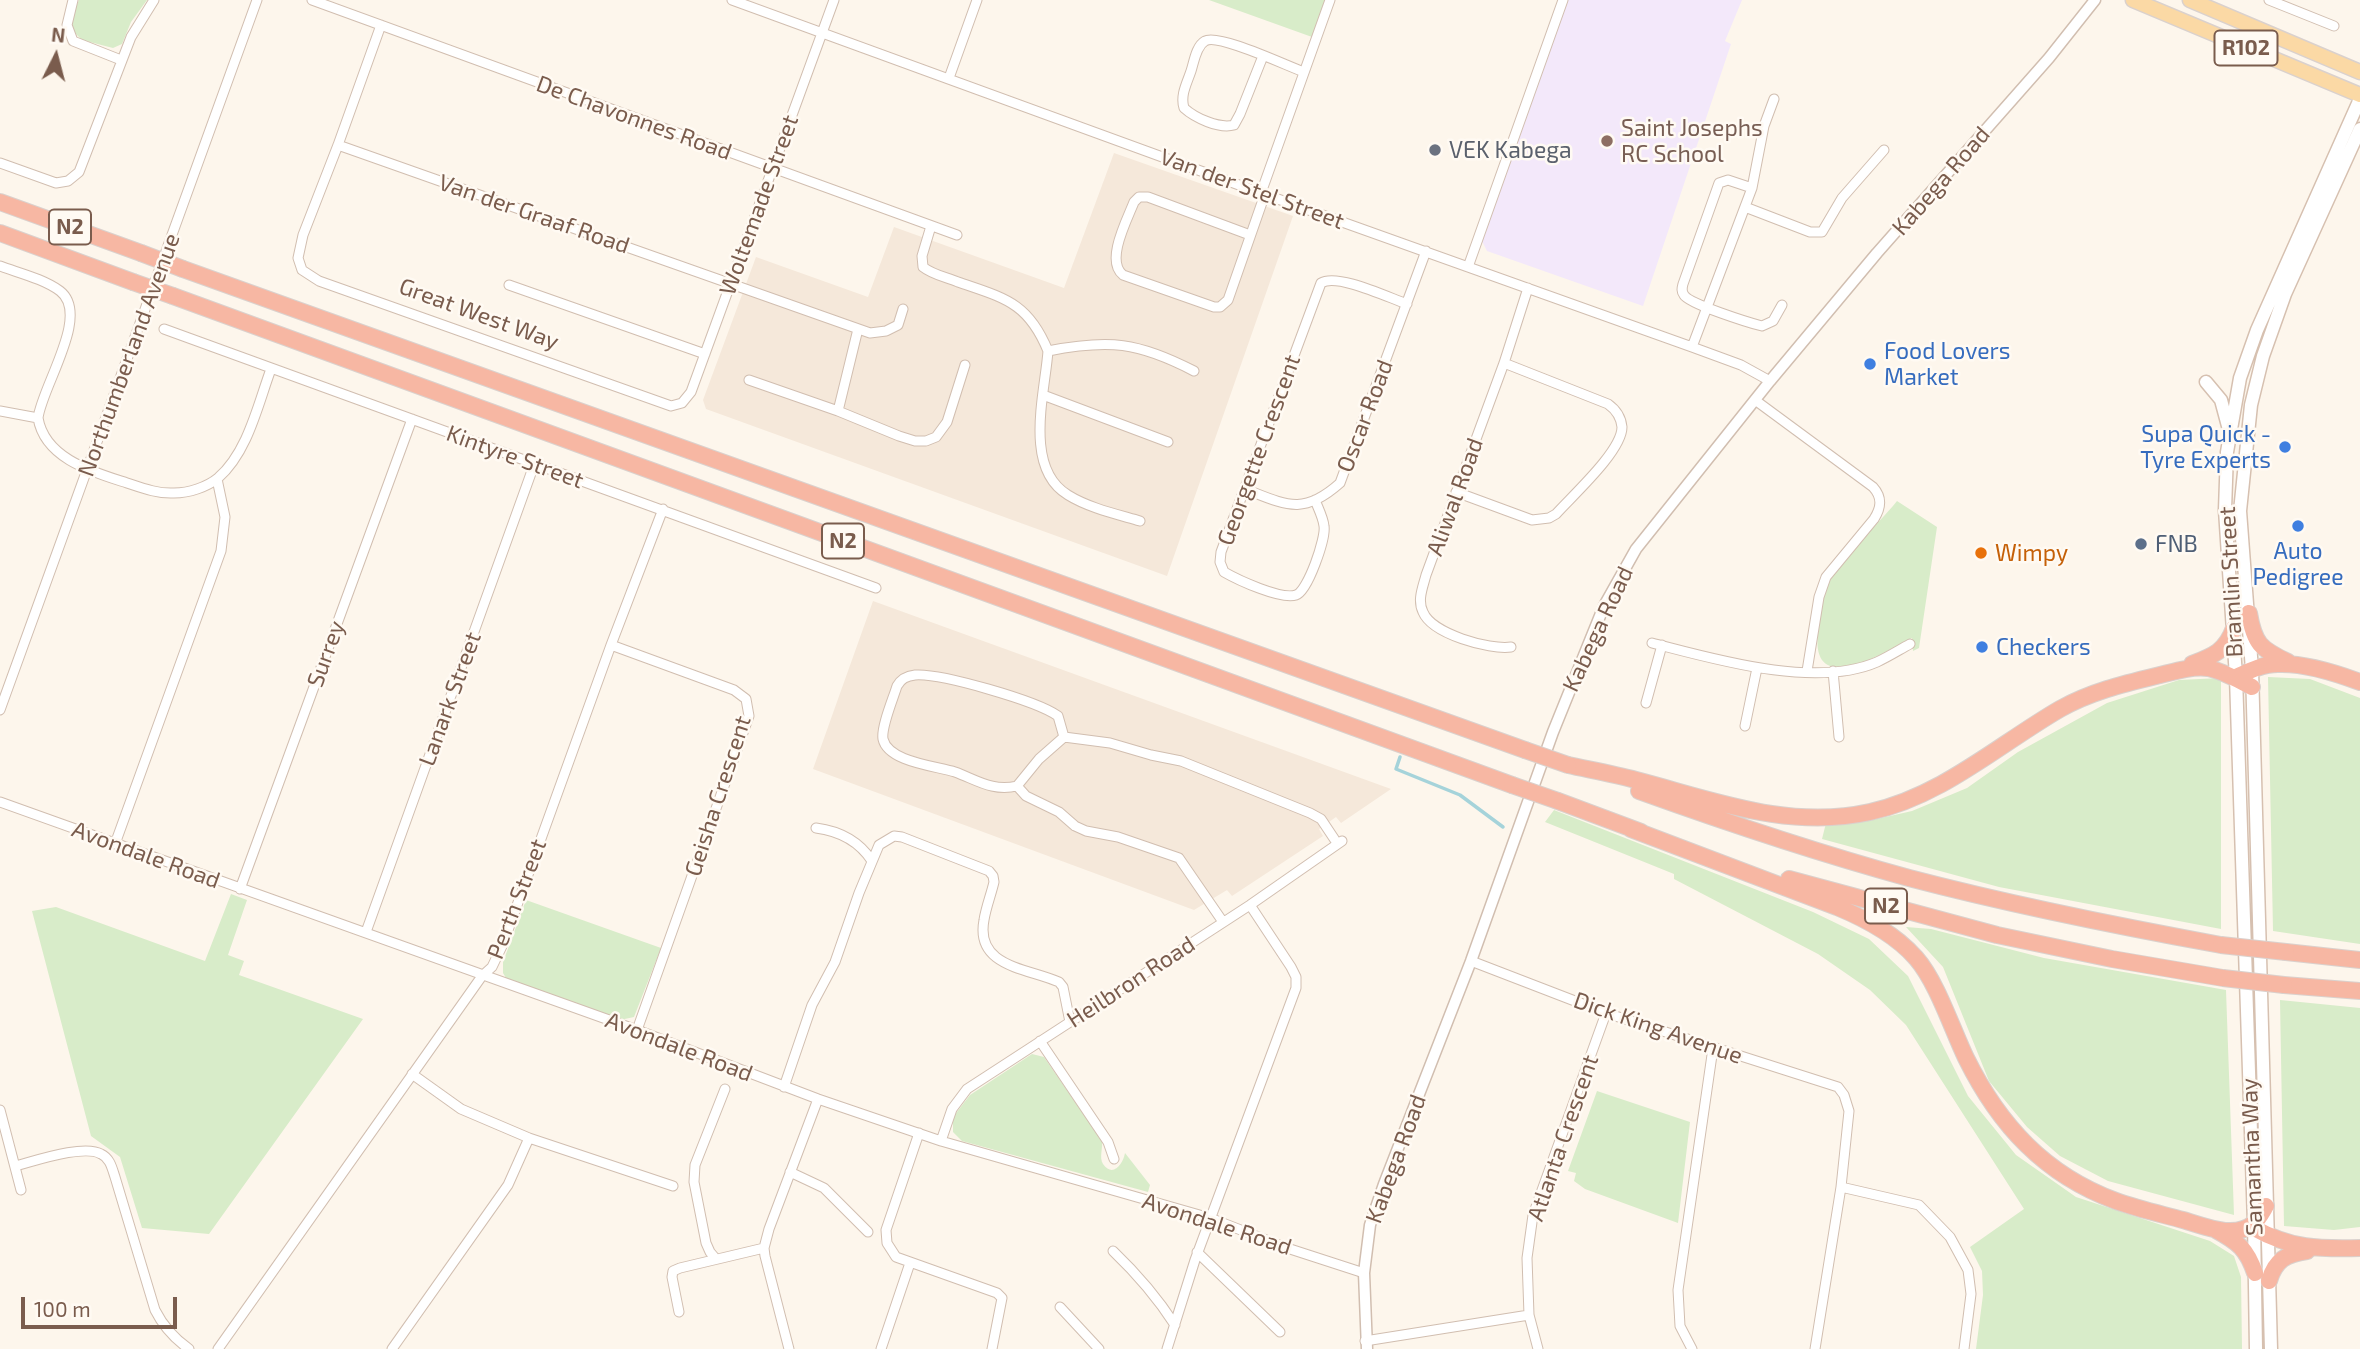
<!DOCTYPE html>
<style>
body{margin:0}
#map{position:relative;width:2360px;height:1349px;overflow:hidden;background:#fdf6ec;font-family:"Exo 2",sans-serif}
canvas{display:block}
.north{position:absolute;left:21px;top:21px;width:70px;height:70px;-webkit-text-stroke:5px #fffaf3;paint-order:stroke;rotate:6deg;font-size:19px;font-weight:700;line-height:28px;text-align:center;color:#7a5c4d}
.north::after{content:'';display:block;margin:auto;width:24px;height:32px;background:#7a5c4d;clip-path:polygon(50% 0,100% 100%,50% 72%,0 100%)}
.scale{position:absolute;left:21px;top:1297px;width:156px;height:32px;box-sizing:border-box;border:4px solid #7a5c4d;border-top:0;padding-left:9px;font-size:21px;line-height:24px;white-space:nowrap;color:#7a5c4d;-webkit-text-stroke:5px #fffaf3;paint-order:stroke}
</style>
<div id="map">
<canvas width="2360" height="1349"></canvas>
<div class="north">N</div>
<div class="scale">100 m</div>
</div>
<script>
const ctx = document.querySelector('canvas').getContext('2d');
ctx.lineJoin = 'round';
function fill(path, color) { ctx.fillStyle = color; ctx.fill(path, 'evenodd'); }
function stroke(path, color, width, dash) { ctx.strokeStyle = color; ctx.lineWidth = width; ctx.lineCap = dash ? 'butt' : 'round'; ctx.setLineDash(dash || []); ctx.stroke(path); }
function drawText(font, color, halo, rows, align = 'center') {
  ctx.font = font + ' "Exo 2",sans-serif'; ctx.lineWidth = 5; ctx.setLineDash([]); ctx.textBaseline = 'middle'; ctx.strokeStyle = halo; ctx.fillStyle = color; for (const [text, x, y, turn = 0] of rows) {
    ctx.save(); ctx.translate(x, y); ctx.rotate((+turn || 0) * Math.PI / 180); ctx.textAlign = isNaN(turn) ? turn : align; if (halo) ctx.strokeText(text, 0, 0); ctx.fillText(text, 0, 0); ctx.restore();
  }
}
const residential = new Path2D(`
 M1114,153L1293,216L1167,576L706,409L703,400L756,257L868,297L894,227L1064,288Z
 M873,601L1391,789L1341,823L1336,817L1319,829L1323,836L1232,896L1227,890L1194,910L813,769Z`);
const education = new Path2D(`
 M1568,0H1742L1725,41L1731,44L1643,306L1487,251L1481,239Z`);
const green = new Path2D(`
 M79,0H147L131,22L122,44L113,48L82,40L72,30L71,18Z
 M1209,0H1325L1312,37Z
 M1897,501L1937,527L1919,648L1913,651L1912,638C1883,653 1810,699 1818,632C1821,616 1821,599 1828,584C1844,555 1876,527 1897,501Z
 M2268,677L2310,679L2360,698V944L2273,931Z
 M2221,678V929L1999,887L1822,839L1826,823L1868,821L1912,811L1967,788L2018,752L2107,703L2179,680Z
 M1554,810L1813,912L1869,939L1908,976L1968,1096L2016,1155L2076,1197L2210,1241L2234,1256L2241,1277L2242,1349H1976L1983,1295L1982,1271L1970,1247L2024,1209L1906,1025L1870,990L1818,954L1674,879V874L1545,822Z
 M231,894L247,900L228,955L244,961L239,975L363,1019L209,1234L142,1228L120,1157L91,1136L32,911L56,907L205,961Z
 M526,900L661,948L634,1017L620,1020L506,978L503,973V962Z
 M1906,927L1931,929L2044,958L2226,990L2234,1215L2108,1181L2060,1156L2027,1127L1989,1081L1943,967Z
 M2280,1000L2360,1008V1227L2334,1230L2284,1226Z
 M1032,1054L1044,1057L1102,1141C1103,1148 1099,1158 1103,1164C1113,1178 1123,1164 1125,1153L1150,1185L1148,1192L962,1141L953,1132V1117L970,1095Z
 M1597,1091L1690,1122L1678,1223L1585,1189L1574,1181L1576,1173L1568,1171Z`);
const stream = new Path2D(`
 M1400,757L1396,769L1460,795L1503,827`);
const minor = new Path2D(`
 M73,0L67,25L73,41L121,60
 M312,0L957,235
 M732,0L1261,193L1692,347L1741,365L1770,381
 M2269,0L2334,26
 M381,25L338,145L303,235L298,258L302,270L319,281L671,406L682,403L691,392L834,0
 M1263,56L1240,114L1234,125C1219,129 1195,118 1184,108C1180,95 1187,83 1191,71C1194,62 1196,46 1205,41C1218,33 1287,66 1304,72
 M949,78L977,0
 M338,145L870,333L886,331L898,325L903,309
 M0,163L56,183L68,181L79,172L131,37L154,0
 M1752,188L1728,180L1719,183L1683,284C1682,288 1681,291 1684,295C1689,304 1750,323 1762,326L1773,321L1782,305
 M1261,193L1330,0
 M1745,207L1810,232H1822L1842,198L1884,150
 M931,226L922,256L923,267C933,275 946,277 958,282C1004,298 1028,302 1048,351C1045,393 1023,468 1068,495C1089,508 1116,514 1140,521
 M1250,235L1148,197H1139L1134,202C1127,220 1105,261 1123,275L1214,307H1220L1228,300L1265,194
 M0,266C19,273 44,279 60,291C91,315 42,386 38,418C45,459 93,472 127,483C142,488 158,494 174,493C189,493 207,487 218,478C248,452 258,404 271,369
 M1468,267L1563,0
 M509,285L705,354
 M164,329L876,588
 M1692,347L1752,188L1764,126L1774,99
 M1048,351C1109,339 1138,342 1194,371
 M749,380L838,411L899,436L915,441H926L936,437L947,422L965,365
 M1043,395L1168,442
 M1755,400L1873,487C1883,498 1881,508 1874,519L1826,577L1819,597L1807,671
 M0,411L38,418
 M838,411L858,329
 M1245,489C1286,505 1303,516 1340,483L1426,251
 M1456,492L1532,520L1549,518L1556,514C1573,495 1622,451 1622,427C1621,417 1615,409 1608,404L1504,363
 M1315,500C1318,508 1323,517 1324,526C1326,538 1308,591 1296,595C1281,600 1238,580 1224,572L1220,562L1221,552L1321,283C1337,273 1387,297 1407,304
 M1652,643C1714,659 1815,689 1877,662C1888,657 1899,650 1910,644
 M611,645L734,690L746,699L749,716L637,1030
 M1511,647C1489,650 1432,634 1423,612C1417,600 1423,587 1426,575L1504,363L1528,288
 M1833,671L1839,737
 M1646,703L1662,645
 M0,710L257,0
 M1745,726L1757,668
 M1064,737L1058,716C1037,701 941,673 915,675C906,676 901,679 897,686C893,699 881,727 883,739C888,762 936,766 955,772C977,780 993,792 1017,786L1039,759L1064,737L1110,743L1151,755L1181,761L1310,813L1321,819L1337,843
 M1017,786L1026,796L1059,812L1075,826L1086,831L1118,837L1179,858L1223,922
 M0,802L637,1030L818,1099L941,1141L1210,1218L1287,1248L1364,1273
 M816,828C839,831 859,841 872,861
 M115,844L221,551L225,517L217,479
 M240,889L412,419
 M366,932L534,465
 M1471,961L1606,1013L1838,1087L1844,1095L1849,1111L1841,1187L1815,1349
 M1040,1041L1108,1142L1114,1159
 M412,1074L461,1109L529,1138L673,1186
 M784,1087L812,1005L835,962L859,893L879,845L894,836L902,837L989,871L993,876L994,882C991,895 986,907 984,920C975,967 1027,968 1059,982L1063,987L1070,1022
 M0,1110L21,1190
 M919,1133L886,1230L887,1243L896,1257L997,1293L1002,1298L992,1349
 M941,1141L952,1109L967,1089L1250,905L1342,841
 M15,1166C35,1161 84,1144 101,1154C110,1158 112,1168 115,1177L155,1310C163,1326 175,1339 189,1349
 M790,1172L824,1188L868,1232
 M1841,1187L1919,1205L1950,1237L1968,1270L1971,1294L1964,1349
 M1113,1251C1137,1274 1157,1297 1175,1325
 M1197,1252L1280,1332
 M716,1259L710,1252L706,1243L694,1182L695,1165L725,1089
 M1060,1307L1099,1349
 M679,1312L672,1277L673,1271L680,1268L764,1248
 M1365,1341L1529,1315
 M218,1349L482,976L492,967L503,944L611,645L663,509
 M392,1349L508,1185L529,1138
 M789,1349L765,1256L764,1248L769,1229L818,1099
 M881,1349L910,1263
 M1167,1349L1195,1260L1296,988V977L1291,967L1250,905
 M1538,1349L1529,1315L1527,1258L1533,1215L1606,1013
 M1692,1349L1680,1326L1678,1290L1713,1048`);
const tertiary = new Path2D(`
 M1367,1349L1364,1273L1370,1225L1384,1184L1471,961L1553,732L1604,606L1636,549L1770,381L1877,253L2049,58L2095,0`);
const secondary = new Path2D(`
 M2206,382L2221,400L2228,426
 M2256,1349L2254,1223L2236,677L2225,510L2227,452L2240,378L2257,330L2360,99
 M2271,1349L2252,670L2240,511L2251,405L2263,356L2285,294L2360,129`);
const primary = new Path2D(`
 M2133,0L2360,95
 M2190,0L2360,72`);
const motorway = new Path2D(`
 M0,202L141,253
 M0,233L133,282
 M183,269L1525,750
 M173,296L1512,785
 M2249,613C2254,643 2260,649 2288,662
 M2192,664C2213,656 2226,651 2234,628
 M2236,677C2249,671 2263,664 2278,664C2304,663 2336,673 2360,682
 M1568,765C1591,770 1613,774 1636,780C1713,800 1788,830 1870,812C1942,796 1998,745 2060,709C2090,692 2123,684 2156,676C2173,672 2190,666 2208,668C2223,671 2238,680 2252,687
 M1639,791C1728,823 1818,853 1909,878C2012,905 2117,926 2221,945
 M1558,801L1641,832
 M1631,829L1837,907C1866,919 1895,934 1916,958C1937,982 1952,1029 1966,1058C1999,1125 2045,1175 2116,1201C2138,1209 2161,1214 2183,1220C2204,1226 2235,1240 2254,1223C2259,1219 2263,1211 2266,1206
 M1789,879L1997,935L2112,959L2223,978
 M2286,952L2360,960
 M2284,985L2360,991
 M2254,1228C2291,1249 2319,1249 2360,1248
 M2216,1230C2238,1242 2247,1249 2255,1273
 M2269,1281C2275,1260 2286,1254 2307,1251`);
const motorwayBridge = new Path2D(`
 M141,253L183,269
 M133,282L173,296
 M1525,750L1568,765
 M1512,785L1558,801
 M2221,945L2286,952
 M2223,978L2284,985`);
const markers = [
 [1607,141,7,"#8d6e63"],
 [1435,150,7,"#6b7280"],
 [1870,364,7,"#3f7fe0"],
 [2285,447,7,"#3f7fe0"],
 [2298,526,7,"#3f7fe0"],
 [2141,544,7,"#5c6f8a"],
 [1981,553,7,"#e8710a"],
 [1982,647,7,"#3f7fe0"]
];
const shields = [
 [2246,48,63],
 [70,227,42],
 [843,541,42],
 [1886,906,42]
];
const shieldNames = [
 ["R102",2246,48],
 ["N2",70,227],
 ["N2",843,541],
 ["N2",1886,906]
];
const streetNames = [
 ["De Chavonnes Road",634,118,20],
 ["Kabega Road",1941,181,-49],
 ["Van der Stel Street",1252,189,20],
 ["Woltemade Street",759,205,-70],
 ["Van der Graaf Road",534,214,19],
 ["Great West Way",479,314,20],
 ["Northumberland Avenue",129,355,-70],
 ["Oscar Road",1365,416,-69],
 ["Georgette Crescent",1259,450,-70],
 ["Kintyre Street",515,457,20],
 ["Aliwal Road",1455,497,-70],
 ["Bramlin Street",2231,582,-93],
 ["Kabega Road",1598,629,-65],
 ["Surrey",326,654,-70],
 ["Lanark Street",450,699,-70],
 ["Geisha Crescent",718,796,-72],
 ["Avondale Road",146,855,20],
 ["Perth Street",517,899,-69],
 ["Heilbron Road",1131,982,-33],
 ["Dick King Avenue",1658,1028,19],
 ["Avondale Road",679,1047,21],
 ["Atlanta Crescent",1563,1138,-71],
 ["Samantha Way",2252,1157,-92],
 ["Kabega Road",1396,1159,-70],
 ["Avondale Road",1217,1224,18]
];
const educationNames = [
 ["Saint Josephs",1621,128],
 ["RC School",1621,154]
];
const worshipNames = [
 ["VEK Kabega",1449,150]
];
const shopNames = [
 ["Food Lovers",1884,351],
 ["Market",1884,377],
 ["Supa Quick -",2271,434,"right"],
 ["Tyre Experts",2271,460,"right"],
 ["Auto",2298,551,"center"],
 ["Pedigree",2298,577,"center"],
 ["Checkers",1996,647]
];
const serviceNames = [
 ["FNB",2155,544]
];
const foodNames = [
 ["Wimpy",1995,553]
];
fill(residential, '#f5e8da');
fill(education, '#f3e8fa');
fill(green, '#d8ecc9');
stroke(stream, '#a5d3da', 3.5);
stroke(minor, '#d1beb0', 11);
stroke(tertiary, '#d1beb0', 13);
stroke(secondary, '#d6c0b0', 15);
stroke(primary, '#dad1cd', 17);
stroke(motorway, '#dad1cd', 18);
stroke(minor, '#fff', 9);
stroke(tertiary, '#fff', 10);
stroke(secondary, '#fff', 12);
stroke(primary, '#fbd9a5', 14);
stroke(motorway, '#f7b7a3', 16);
stroke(motorwayBridge, '#dad1cd', 18, []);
stroke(motorwayBridge, '#f7b7a3', 16);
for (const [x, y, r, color] of markers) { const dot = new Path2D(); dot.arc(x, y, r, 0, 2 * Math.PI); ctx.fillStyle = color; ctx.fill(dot); stroke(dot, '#fffaf3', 2.5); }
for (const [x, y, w] of shields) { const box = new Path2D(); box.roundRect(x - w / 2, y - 17.5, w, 35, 5); ctx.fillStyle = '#fffaf3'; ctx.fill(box); stroke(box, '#7a5c4d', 2); }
drawText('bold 21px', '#7a5c4d', null, shieldNames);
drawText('23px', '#7a5c4d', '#fffaf3', streetNames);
drawText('23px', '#785e54', '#fffaf3', educationNames, 'left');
drawText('23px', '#5b616d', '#fffaf3', worshipNames, 'left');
drawText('23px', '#366cbe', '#fffaf3', shopNames, 'left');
drawText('23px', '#4e5e75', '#fffaf3', serviceNames, 'left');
drawText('23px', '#c56008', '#fffaf3', foodNames, 'left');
</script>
